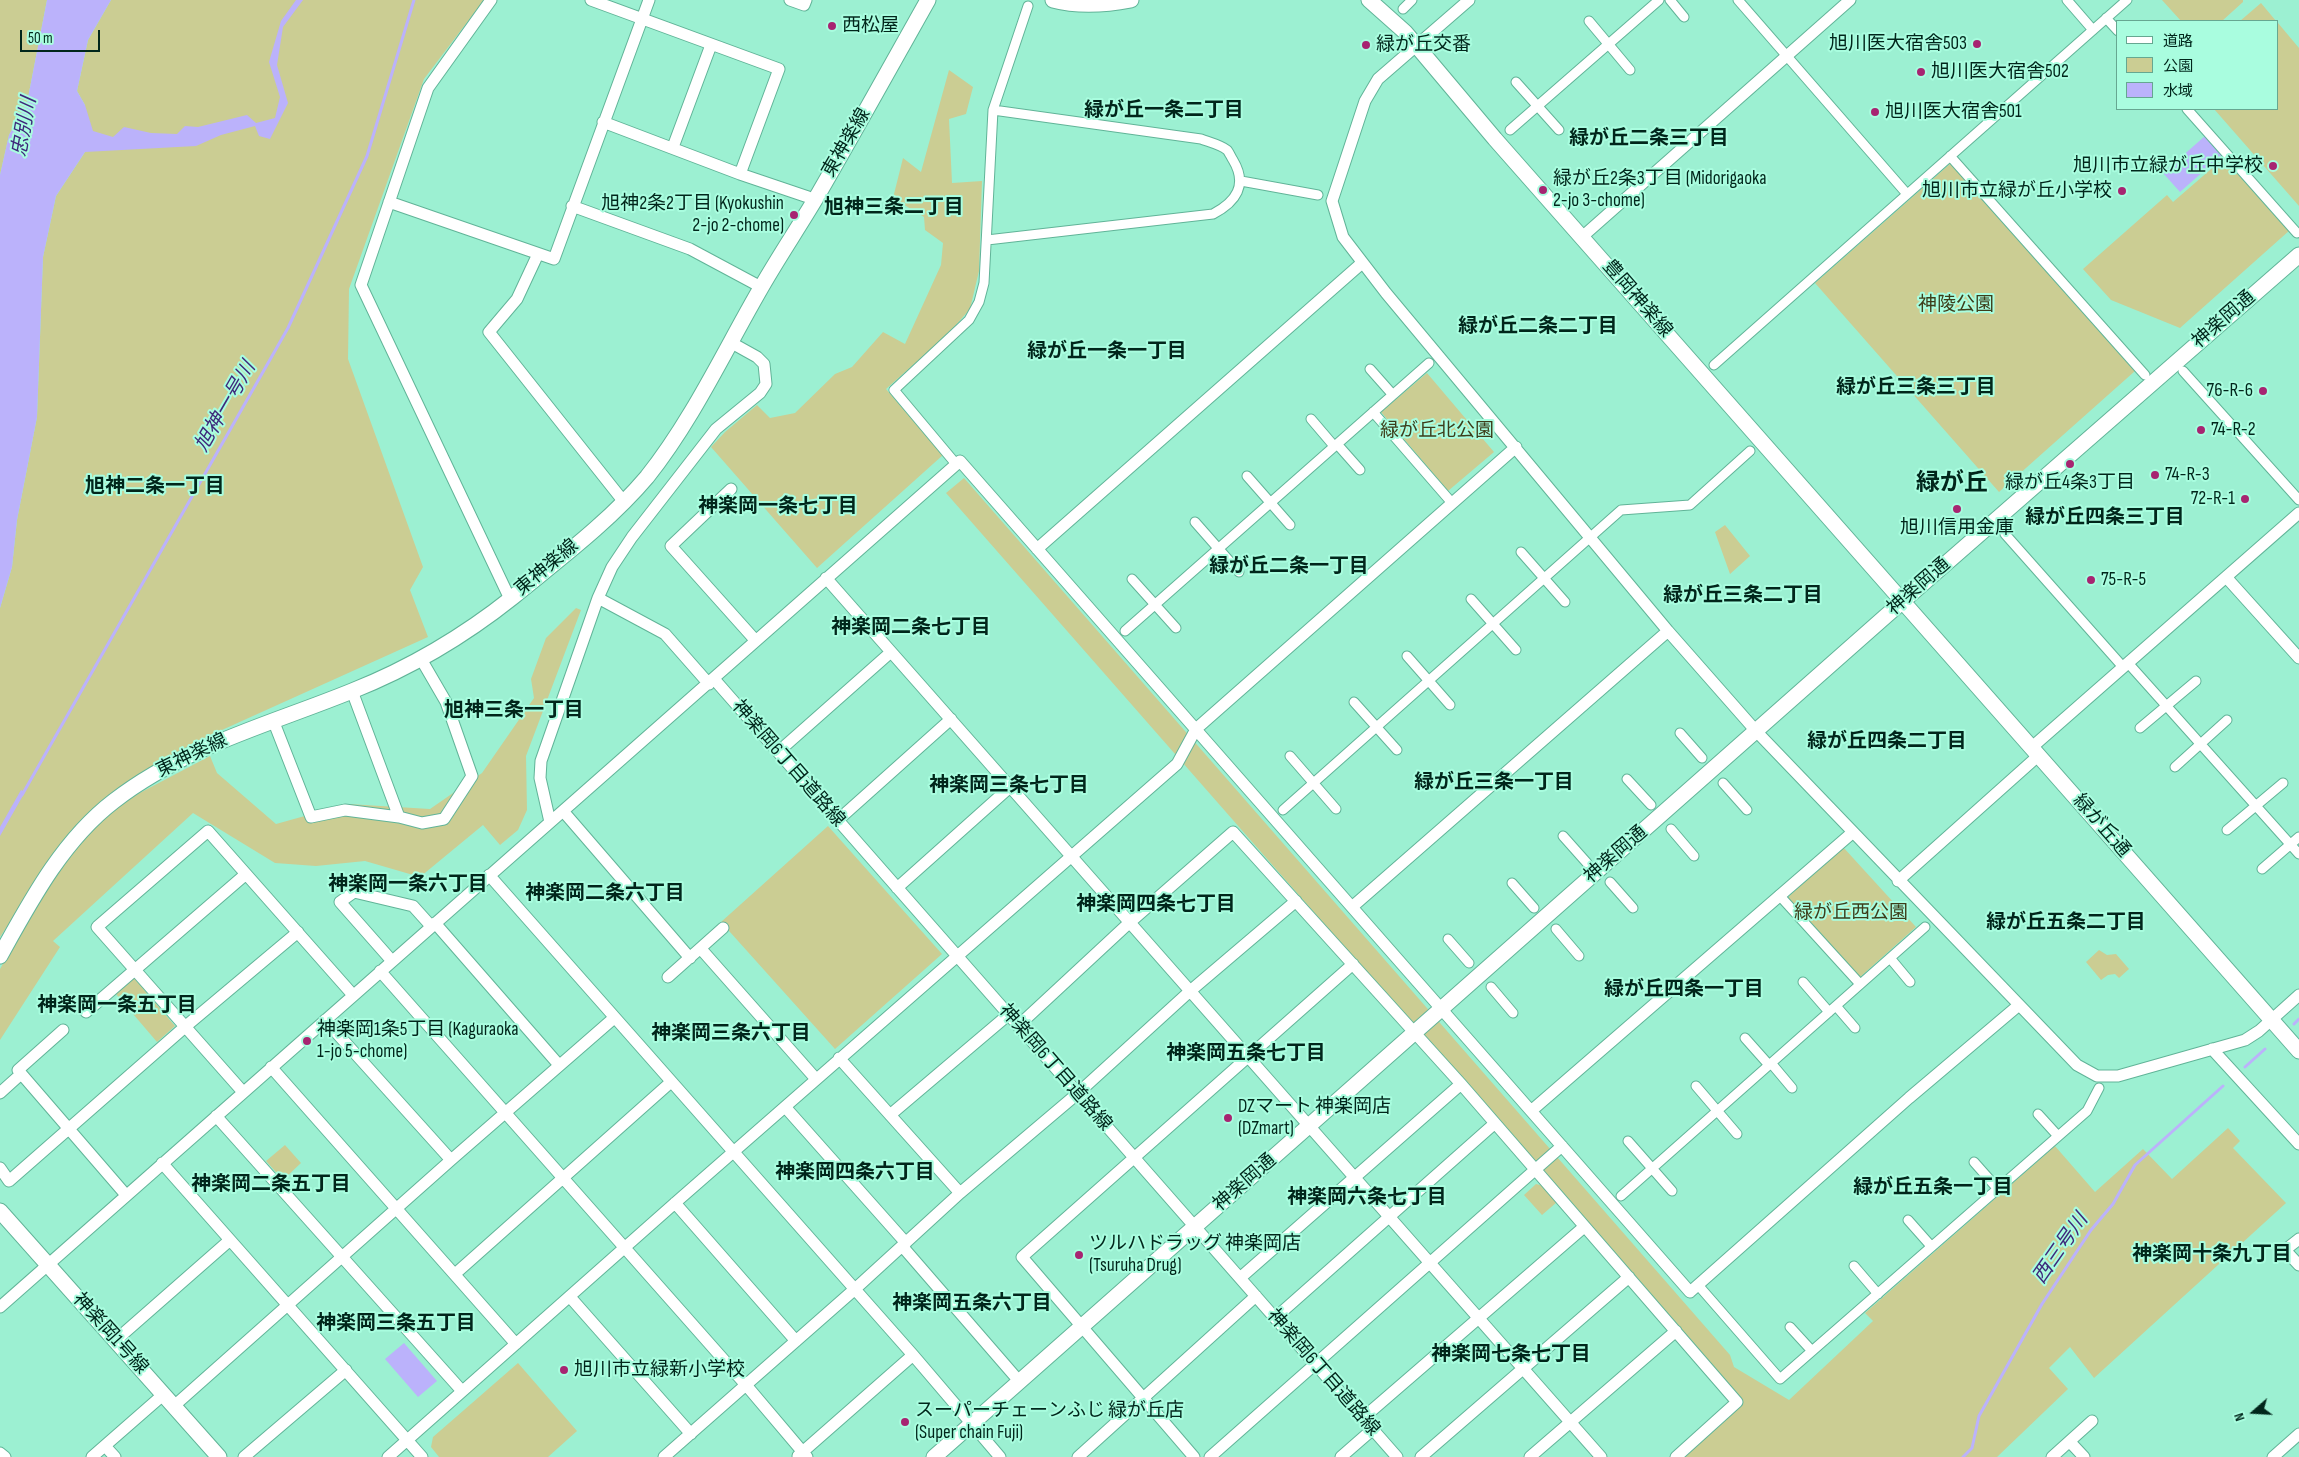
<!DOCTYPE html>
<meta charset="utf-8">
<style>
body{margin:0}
#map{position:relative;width:2299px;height:1457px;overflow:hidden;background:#9cf0d2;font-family:"Sofia Sans Condensed","Noto Sans JP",sans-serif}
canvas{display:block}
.legend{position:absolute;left:2116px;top:20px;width:162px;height:90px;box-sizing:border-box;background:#a9fddf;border:1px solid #66a791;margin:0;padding:6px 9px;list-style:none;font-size:15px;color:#01261b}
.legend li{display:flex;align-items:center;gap:10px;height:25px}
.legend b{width:25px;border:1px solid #66a791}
.north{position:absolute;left:2229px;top:1387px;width:50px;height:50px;-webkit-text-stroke:4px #a9fddf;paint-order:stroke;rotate:251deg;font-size:14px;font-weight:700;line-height:20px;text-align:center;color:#01261b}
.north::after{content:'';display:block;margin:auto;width:18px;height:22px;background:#01261b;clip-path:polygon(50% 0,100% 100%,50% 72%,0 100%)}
.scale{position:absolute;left:20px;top:30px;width:80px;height:22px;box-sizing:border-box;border:2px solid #01261b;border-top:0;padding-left:6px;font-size:15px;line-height:18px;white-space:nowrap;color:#01261b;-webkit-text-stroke:4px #a9fddf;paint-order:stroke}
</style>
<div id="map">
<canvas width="2299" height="1457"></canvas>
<ul class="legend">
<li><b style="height:6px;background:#fff"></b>道路</li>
<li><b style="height:14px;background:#cbcd93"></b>公園</li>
<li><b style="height:14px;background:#bbb2fb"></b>水域</li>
</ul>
<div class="north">N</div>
<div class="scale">50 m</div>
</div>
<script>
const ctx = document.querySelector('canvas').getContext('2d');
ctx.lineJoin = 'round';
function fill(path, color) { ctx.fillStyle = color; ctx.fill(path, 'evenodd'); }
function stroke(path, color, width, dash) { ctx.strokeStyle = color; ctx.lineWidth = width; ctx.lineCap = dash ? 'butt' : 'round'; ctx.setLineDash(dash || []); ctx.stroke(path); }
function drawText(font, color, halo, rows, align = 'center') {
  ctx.font = font + ' "Sofia Sans Condensed","Noto Sans JP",sans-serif'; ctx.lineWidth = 4; ctx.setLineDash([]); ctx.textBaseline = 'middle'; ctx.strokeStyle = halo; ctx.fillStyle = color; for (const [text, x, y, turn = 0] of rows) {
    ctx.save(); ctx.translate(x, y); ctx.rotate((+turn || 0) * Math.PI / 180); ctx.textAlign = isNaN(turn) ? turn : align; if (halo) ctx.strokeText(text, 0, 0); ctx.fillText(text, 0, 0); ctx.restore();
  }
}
const green = new Path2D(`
 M0,0H47L27,103L9,135L0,175Z
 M111,0H484L424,79L349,289L348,359L423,567L410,590L428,637L202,739L154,765L106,799L66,839L0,937V608L12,567L17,520L37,417L43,257L56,196L85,152V105L77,91L88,40Z
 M2162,0H2243V2L2222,21H2181Z
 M2261,3L2276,21H2240Z
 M2278,23L2299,48V206L2214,109H2278Z
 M949,70L973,87L966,114L949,119L952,183L982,181L979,271L970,309L948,334L886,389L943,455L817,568L711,447L725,432L757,405L770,418L795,413L835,374L852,367L883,332L905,344L941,265L943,243L925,230L924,217L893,198L903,158L921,172Z
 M2225,157L2290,230L2180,328L2111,300L2083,269L2167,195L2173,202Z
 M1951,163L2135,371L1999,492L1815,283Z
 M1427,373L1494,452L1448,491L1381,412Z
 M964,478L1730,1355L1734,1367L1789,1400L1873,1321L1865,1313L2055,1146L2095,1192L2143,1149L2172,1179L2228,1128L2240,1141L2233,1148L2286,1203L2094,1378L2070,1347L2049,1368L2068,1389L1997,1457H1676L1737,1402L1719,1374L946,493Z
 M1725,525L1750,556L1730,574L1715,532Z
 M576,608L581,610L526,756L527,810L518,830L500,845L483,825L420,877L365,861L316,866L275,863L193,813L53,941L60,947L0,1040V969L41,895L77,845L115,806L210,756L217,773L276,824L348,804L430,809L482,773L534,698L531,679L546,638Z
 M828,826L942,954L835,1049L721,922Z
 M1843,847L1916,927L1859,978L1787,898Z
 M2099,950L2107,955L2116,954L2129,969L2119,978L2115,974L2108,975L2101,980L2086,962Z
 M134,978L175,1026L157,1042L116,994Z
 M285,1145L301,1163L283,1180L266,1161Z
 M1536,1184L1544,1186L1557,1202L1542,1215L1524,1195Z
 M518,1363L577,1431L548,1457H439L431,1447L433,1437Z`);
const water = new Path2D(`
 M47,0H111L88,40L77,91L85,105L93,131L113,137L124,127L151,133L177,134L185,126L198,127L247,115L256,123L275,118L280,97L269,62L281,21L296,0H303L283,27L277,65L288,103L270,139L259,136L255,126L221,135L196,146L85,152L56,196L43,257L37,417L17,520L12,567L0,608V175L9,135L27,103Z
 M2205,136L2222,155L2180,192L2163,173Z
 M21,790L25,792L0,836V827Z
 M404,1343L437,1381L418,1397L385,1359Z`);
const stream = new Path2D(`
 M22,795L288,328L367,156L414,0
 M2294,1024L2299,1019
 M2245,1067L2265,1049
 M1963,1457L1972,1448L1979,1416L2042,1304L2091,1230L2113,1204L2135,1165L2223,1086`);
const pedestrian = new Path2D(`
 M1670,0L1684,17
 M1738,0L1907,194
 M2067,0L2093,30
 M1403,9L1412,0
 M2106,18L2118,31
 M1589,21L1630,70
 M1516,82L1559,130
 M2187,109L2297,233
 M1510,130L1659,0
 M1950,156L2145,375
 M1241,181L1318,195
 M987,240L1213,214C1236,202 1248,185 1233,160C1231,157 1229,152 1227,150C1221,145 1209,142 1201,139L993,110
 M1714,365L2127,0
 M1370,369L1393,395
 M2183,371L2299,500
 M1373,412L1452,503
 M1311,419L1334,446
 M1337,444L1360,470
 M956,464L894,390L969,320L979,302L984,283L993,110L1028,6
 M1247,476L1290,525
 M1195,522L1239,572
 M2005,534L2123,667
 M1521,552L1565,602
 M1132,579L1176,628
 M1471,599L1516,650
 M1125,631L1429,363
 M1407,656L1450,705
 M2128,663L2299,854
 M1354,702L1397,750
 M2140,728L2196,681
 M1680,733L1702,758
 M1290,756L1336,809
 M2175,767L2227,720
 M1627,779L1651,805
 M1723,783L1747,810
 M1283,810L1621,510L1690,505L1750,451
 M1671,829L1694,856
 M2227,830L2283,783
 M1563,836L1587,863
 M2262,869L2299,837
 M1610,882L1633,908
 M1512,883L1534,908
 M1779,895L1860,984
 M1556,929L1579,956
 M1448,939L1469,963
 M1890,958L1910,982
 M1803,982L1829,1012
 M1491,987L1513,1013
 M1836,1006L1855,1028
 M1745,1038L1769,1065
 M1771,1063L1792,1088
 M1696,1086L1737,1134
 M2038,1114L2058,1136
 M1628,1141L1672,1191
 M1974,1162L1997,1188
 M1621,1196L1925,927
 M1908,1220L1931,1246
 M1854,1266L1878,1294
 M1698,1285L1780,1379L2087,1111L2099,1088
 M1790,1327L1812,1351`);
const minor = new Path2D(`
 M491,0L428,88L361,285L510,599
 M591,0L779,69L740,174
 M790,0L804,5L806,0
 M1469,0L1378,79L1365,101L1332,201L1343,237L1386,293L1668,631L1756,731L2077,1065L2097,1076H2118L2245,1040L2259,1031L2299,995
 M603,122L740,174L808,197L814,201
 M673,147L711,45
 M389,202L554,259L649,0
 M572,206L690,249L761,287
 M1582,237L1850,0
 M538,254L517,299L489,332L624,502
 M731,489L671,546L756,641
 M1037,549L1362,263
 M2226,577L2299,658
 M826,578L1601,1457
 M598,598L665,634L709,684
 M714,679L1397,1457
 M352,691L399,817L422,823L444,819L472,776L446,702L421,659
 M273,720L311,817L345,810L399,817
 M2031,748L2299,513
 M778,752L891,652
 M563,811L690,958
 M838,820L951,719
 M550,822L540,778L541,761L598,598L612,567L632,537L716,429L760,393L766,384L764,364L757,357L730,342
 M489,875L913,1355L1000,1457
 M1898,881L2038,756
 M897,888L1009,788
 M1352,907L1668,631
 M435,923L559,1065
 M701,949L816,1079
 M392,961L340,902L354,892L413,906L431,926
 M380,971L746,1385L807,1457
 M668,977L723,928
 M86,1012L246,874
 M325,1020L451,1160
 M1018,1026L1129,923L1233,832L1461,1084L1737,1402L1676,1457
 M63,1030L18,1070L126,1195
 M2212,1049L2299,1144
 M839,1058L960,1193
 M271,1067L516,1344
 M243,1092L97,927L208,831L353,995
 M0,1093L21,1074
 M786,1108L906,1243
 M1531,1111L1852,833
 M890,1115L1008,1015
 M216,1116L462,1391
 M162,1163L422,1457
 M0,1168L9,1181L186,1026L298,932
 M675,1203L796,1341
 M2299,1239L2285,1250L2299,1265
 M902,1246L1019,1381
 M455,1274L671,1082
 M1240,1278L1461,1084
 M570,1297L691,1434
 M0,1307L960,461L1690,1292L1909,1098L2019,1005
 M1275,1318L1494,1124
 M116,1340L230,1240
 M174,1406L451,1160L614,1018
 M1363,1418L1584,1227
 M2070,1442L2084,1457
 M105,1446L115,1457
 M0,1453L5,1457
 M798,1456L913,1355
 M92,1457L164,1394
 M244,1457L346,1370
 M388,1457L675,1203L1177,764L1196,729L1516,447
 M664,1457L855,1289L960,1193L1077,1094L1189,992L1296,901
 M1078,1457L1256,1296
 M1194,1457L1022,1257L1353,964
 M1210,1457L1562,1146
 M1341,1457L1373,1429
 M1421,1457L1629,1277
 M1530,1457L1676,1331
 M2052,1457L2092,1421
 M2273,1457L2299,1434`);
const tertiary = new Path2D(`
 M1053,0C1079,7 1105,5 1131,0
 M1369,0L1405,32L1495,139L2299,1051
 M0,956C31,900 63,840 114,801C185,746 271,724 352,691C410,668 464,636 513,597C558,560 609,522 647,477C691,422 723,354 758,293C777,259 799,227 819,193C856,129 892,64 928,0
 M0,1211L219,1457
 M934,1457L1887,615L2299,255`);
const markers = [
 [832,26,5,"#a72471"],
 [1977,44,5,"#a72471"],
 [1366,45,5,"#a72471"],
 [1921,72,5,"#a72471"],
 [1875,112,5,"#a72471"],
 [2273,166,5,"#a72471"],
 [1543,190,5,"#a72471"],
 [2122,191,5,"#a72471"],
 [794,215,5,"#a72471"],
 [2263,391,5,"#a72471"],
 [2201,430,5,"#a72471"],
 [2070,464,5,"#a72471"],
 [2155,475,5,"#a72471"],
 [2245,499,5,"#a72471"],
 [1957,509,5,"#a72471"],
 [2091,580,5,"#a72471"],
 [307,1041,5,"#a72471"],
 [1228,1118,5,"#a72471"],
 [1079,1255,5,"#a72471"],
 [564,1370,5,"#a72471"],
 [905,1422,5,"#a72471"]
];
const poiNames = [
 ["西松屋",842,26],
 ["旭川医大宿舎503",1967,44,"right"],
 ["緑が丘交番",1376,45],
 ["旭川医大宿舎502",1931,72],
 ["旭川医大宿舎501",1885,112],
 ["旭川市立緑が丘中学校",2263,166,"right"],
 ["緑が丘2条3丁目 (Midorigaoka",1553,179],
 ["2-jo 3-chome)",1553,201],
 ["旭川市立緑が丘小学校",2112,191,"right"],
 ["旭神2条2丁目 (Kyokushin",784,204,"right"],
 ["2-jo 2-chome)",784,226,"right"],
 ["76-R-6",2253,391,"right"],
 ["74-R-2",2211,430],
 ["74-R-3",2165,475],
 ["緑が丘4条3丁目",2070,483,"center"],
 ["72-R-1",2235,499,"right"],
 ["旭川信用金庫",1957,528,"center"],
 ["75-R-5",2101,580],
 ["神楽岡1条5丁目 (Kaguraoka",317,1030],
 ["1-jo 5-chome)",317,1052],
 ["DZマート 神楽岡店",1238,1107],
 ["(DZmart)",1238,1129],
 ["ツルハドラッグ 神楽岡店",1089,1244],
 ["(Tsuruha Drug)",1089,1266],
 ["旭川市立緑新小学校",574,1370],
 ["スーパーチェーンふじ 緑が丘店",915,1411],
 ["(Super chain Fuji)",915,1433]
];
const streetNames = [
 ["東神楽線",847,143,-60],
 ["豊岡神楽線",1637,299,49],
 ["神楽岡通",2224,320,-41],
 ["東神楽線",547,568,-40],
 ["神楽岡通",1919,587,-41],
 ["東神楽線",192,756,-26],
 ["神楽岡6丁目道路線",788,764,49],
 ["緑が丘通",2101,826,49],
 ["神楽岡通",1616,855,-41],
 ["神楽岡6丁目道路線",1055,1068,49],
 ["神楽岡通",1245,1183,-41],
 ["神楽岡1号線",110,1334,48],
 ["神楽岡6丁目道路線",1323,1373,49]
];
const parkNames = [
 ["神陵公園",1956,305],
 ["緑が丘北公園",1437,431],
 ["緑が丘西公園",1851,913]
];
const neighbourhoodNames = [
 ["緑が丘一条二丁目",1164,111],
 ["緑が丘二条三丁目",1649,139],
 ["旭神三条二丁目",894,208],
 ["緑が丘二条二丁目",1538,327],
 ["緑が丘一条一丁目",1107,352],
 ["緑が丘三条三丁目",1916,388],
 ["旭神二条一丁目",155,487],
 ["神楽岡一条七丁目",778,507],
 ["緑が丘四条三丁目",2105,518],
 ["緑が丘二条一丁目",1289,567],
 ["緑が丘三条二丁目",1743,596],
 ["神楽岡二条七丁目",911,628],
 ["旭神三条一丁目",514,711],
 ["緑が丘四条二丁目",1887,742],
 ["緑が丘三条一丁目",1494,783],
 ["神楽岡三条七丁目",1009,786],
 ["神楽岡一条六丁目",408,885],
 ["神楽岡二条六丁目",605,894],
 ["神楽岡四条七丁目",1156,905],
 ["緑が丘五条二丁目",2066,923],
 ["緑が丘四条一丁目",1684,990],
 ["神楽岡一条五丁目",117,1006],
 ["神楽岡三条六丁目",731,1034],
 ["神楽岡五条七丁目",1246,1054],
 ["神楽岡四条六丁目",855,1173],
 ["神楽岡二条五丁目",271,1185],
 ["緑が丘五条一丁目",1933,1188],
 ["神楽岡六条七丁目",1367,1198],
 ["神楽岡十条九丁目",2212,1255],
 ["神楽岡五条六丁目",972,1304],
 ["神楽岡三条五丁目",396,1324],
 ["神楽岡七条七丁目",1511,1355]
];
const waterNames = [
 ["忠別川",25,127,-80],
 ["旭神一号川",226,407,-60],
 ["西三号川",2061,1249,-55]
];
const districtNames = [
 ["緑が丘",1952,484]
];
fill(green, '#cbcd93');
fill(water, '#bbb2fb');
stroke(stream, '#bbb2fb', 3);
stroke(pedestrian, '#61b498', 11);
stroke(minor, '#61b498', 13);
stroke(tertiary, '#61b498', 17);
stroke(pedestrian, '#fff', 9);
stroke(minor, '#fff', 11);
stroke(tertiary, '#fff', 15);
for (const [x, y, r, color] of markers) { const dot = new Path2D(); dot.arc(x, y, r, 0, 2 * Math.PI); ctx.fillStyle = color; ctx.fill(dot); stroke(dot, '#a9fddf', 2); }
drawText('19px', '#01261b', '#a9fddf', poiNames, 'left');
drawText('19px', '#01261b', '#a9fddf', streetNames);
drawText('19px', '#3d3d1a', '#a9fddf', parkNames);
drawText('bold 20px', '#01261b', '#a9fddf', neighbourhoodNames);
drawText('italic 20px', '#3e297b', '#a9fddf', waterNames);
drawText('bold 24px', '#01261b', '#a9fddf', districtNames);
</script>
